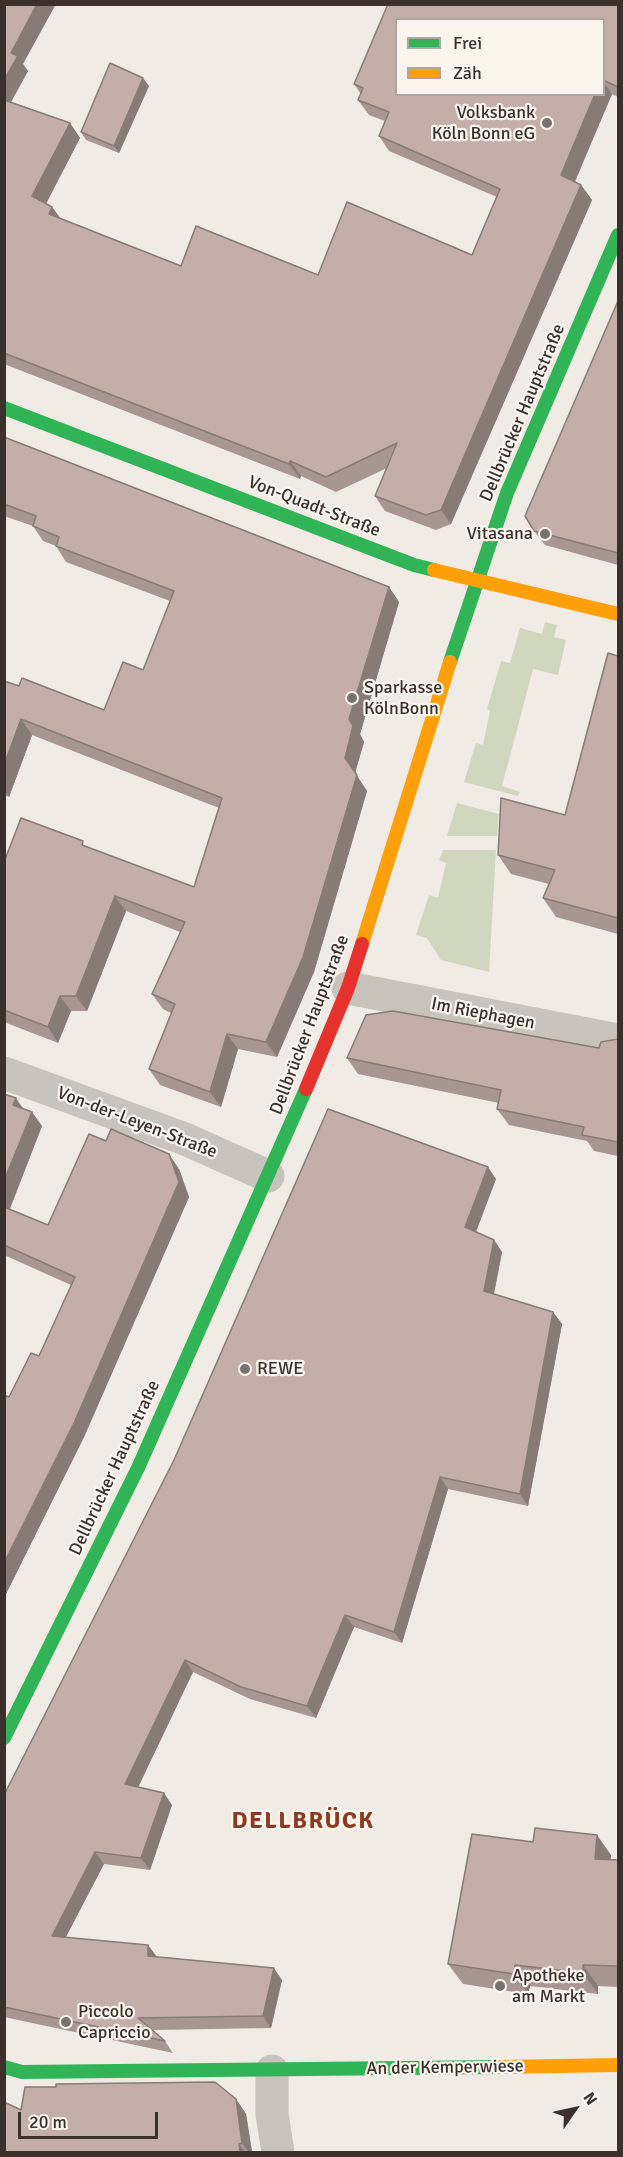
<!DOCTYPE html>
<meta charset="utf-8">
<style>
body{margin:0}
#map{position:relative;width:623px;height:2157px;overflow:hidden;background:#f0ebe5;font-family:Signika,sans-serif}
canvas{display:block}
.frame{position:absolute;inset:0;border:6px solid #3b302b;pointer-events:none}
.legend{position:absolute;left:395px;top:18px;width:210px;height:78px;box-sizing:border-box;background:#fbf5ee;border:2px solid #aea6a0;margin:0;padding:8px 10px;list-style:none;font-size:18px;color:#3b302b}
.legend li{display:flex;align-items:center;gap:12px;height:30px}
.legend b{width:30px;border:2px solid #aea6a0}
.north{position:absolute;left:545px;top:2079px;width:60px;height:60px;-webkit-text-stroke:4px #fbf5ee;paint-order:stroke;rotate:56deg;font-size:16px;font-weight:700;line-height:24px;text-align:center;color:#3b302b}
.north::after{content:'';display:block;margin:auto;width:21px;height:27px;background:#3b302b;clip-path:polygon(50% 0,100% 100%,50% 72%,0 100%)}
.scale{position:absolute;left:18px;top:2112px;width:140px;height:27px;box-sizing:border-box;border:3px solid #3b302b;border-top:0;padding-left:8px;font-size:18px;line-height:21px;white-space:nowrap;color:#3b302b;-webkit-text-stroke:4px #fbf5ee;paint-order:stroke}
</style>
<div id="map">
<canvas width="623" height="2157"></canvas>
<div class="frame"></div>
<ul class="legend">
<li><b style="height:8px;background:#30b455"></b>Frei</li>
<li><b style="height:8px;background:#ff9f0a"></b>Zäh</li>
</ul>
<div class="north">N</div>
<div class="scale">20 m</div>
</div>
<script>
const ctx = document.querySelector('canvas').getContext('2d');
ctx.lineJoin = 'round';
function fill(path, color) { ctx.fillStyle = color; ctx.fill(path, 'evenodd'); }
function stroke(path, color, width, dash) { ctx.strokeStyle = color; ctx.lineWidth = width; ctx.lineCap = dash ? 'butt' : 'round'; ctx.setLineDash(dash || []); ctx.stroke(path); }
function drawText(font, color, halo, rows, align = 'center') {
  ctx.font = font + ' Signika,sans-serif'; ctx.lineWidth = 4.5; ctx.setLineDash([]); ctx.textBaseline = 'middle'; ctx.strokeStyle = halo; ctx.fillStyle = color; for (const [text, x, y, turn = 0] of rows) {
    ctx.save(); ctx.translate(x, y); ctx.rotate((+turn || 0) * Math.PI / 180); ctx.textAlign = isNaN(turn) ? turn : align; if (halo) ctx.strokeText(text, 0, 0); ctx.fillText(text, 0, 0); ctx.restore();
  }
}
const green = new Path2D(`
 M545,622L557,625L554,637L566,640L558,675L533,669L502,786L520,792L518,796L464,782L476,743L483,745L490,711L487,709L501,661L510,663L520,628L542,634Z
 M457,803L499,814L497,836H447Z
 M443,850H496L489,972L441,960L427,938L416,935L429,895L438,898L446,863L439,860Z`);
const street = new Path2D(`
 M348,988L618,1040
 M4,1073L185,1139L268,1176
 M272,2071V2114L278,2152`);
const fast = new Path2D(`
 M4,408L414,565L434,570
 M450,662L507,493L618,235
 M4,1738L138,1468L306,1089
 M4,2067L22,2072L500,2067`);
const slow = new Path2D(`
 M434,570L618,614
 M362,944L450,662
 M500,2067L618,2065`);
const jam = new Path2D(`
 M306,1089L348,988L362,944`);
const wall = new Path2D(`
 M4,4L23,64L28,71L11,102L70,123L80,138L46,204L52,207L60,218L181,266L318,275L472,255L497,197L389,151L379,136L385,121L369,115L358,100L361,94L354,84L618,4V97L612,94L575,182L581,185L592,200L451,524L436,530L385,511L375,496L387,468L336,492L301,476L300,479L4,364ZM603,20V94H396Z
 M149,86L119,153L86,140L81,132Z
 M618,301V565L545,545L534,531Z
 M4,437L389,587L399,602L360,734L364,742L355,773L367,791L314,972L277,1057L238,1049L221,1107L160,1085L149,1069L171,1013L163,1009L152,994L180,932L126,911L87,1011H71L58,1043L4,1022V862L87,847L194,887L219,808L32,735L9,797L4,795V681L19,686L104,710L143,670L170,601L66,562L56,546L43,541L33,526L4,516Z
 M618,656V934L556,917L543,898L549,884L511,874L498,855L565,815Z
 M618,1039V1156L594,1151L587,1141L509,1125L497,1109L499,1103L358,1074L347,1058L599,1048Z
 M4,1094L22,1108L42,1126L10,1209L48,1225L179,1169L189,1197L84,1437L4,1598V1395L9,1397L39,1356L71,1285L4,1255Z
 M496,1179L476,1232L494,1240L502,1252L494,1294L553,1312L562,1324L528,1506L448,1489L402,1643L354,1627L316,1718L250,1699L193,1672L138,1787L172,1805L150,1870L104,1864L66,1937L156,1957L282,1980L271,2028L152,2030L165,2041L173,2053L4,2017V1795Z
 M611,1855V1859L618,1860V1987L598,1986V1994L530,1986L528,1994L463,1984L448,1964Z
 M236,2099L246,2114L252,2152H4L21,2110Z`);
const shadedWall = new Path2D(`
 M37,4H56L23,64L28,71L6,111L4,109V80L11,53Z
 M143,78L149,86L119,153L114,146Z
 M603,82L612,94L571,190L561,175L595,94H603Z
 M70,123L80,138L42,211L32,196Z
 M581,185L592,200L451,524L441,510Z
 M52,207L63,222L49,214Z
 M290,461L301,476L300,479L289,464Z
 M389,587L399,602L360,734L364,742L355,773L367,791L314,972L277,1057L266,1042L345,758L349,719Z
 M21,719L32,735L9,797L4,790V765Z
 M115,896L126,911L87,1011L76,996Z
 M60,996L71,1011L58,1043L48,1027Z
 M227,1034L238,1049L221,1107L210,1092Z
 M16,1098L26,1113L13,1105Z
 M32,1112L42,1126L6,1218L4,1215V1181Z
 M169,1154L179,1169L189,1197L84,1437L4,1598V1563Z
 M488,1167L496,1179L473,1239L465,1227Z
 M494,1240L502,1252L492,1303L484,1291Z
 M553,1312L562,1324L528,1506L520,1494Z
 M440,1477L448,1489L402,1643L394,1632Z
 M345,1615L354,1627L316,1718L307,1706Z
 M185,1660L193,1672L134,1796L125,1784Z
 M164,1793L172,1805L150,1870L141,1858Z
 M597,1835L611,1855L609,1879L595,1859Z
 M95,1852L104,1864L60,1948L52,1936Z
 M148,1945L157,1957L148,1956Z
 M515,1965L530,1986L528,1994L514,1974Z
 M583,1965L598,1986V1994L583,1973Z
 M274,1968L282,1980L271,2028L263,2016Z
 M236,2099L246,2114L252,2152H249L242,2143Z
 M239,2144L245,2152H240Z`);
const building = new Path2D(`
 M4,4H37L11,53L18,56L4,80Z
 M388,4H618V87L603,80V20H396V94H595L561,175L581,185L441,510L426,515L375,496L397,443L326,477L290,461L289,464L4,353V100L70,123L32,196L52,207L49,214L181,266L196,226L318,275L347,202L472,255L500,189L379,136L389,112L358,100L363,88L354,84Z
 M110,63L143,78L114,146L81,132Z
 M618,301V553L534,531L525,516Z
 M4,437L389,587L349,719L353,726L345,758L357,775L303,957L266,1042L227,1034L210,1092L149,1069L175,1004L152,994L185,922L115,896L76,996H60L48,1027L4,1010V862L21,818L83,841L82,845L194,887L222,798L21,719L4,765V681L19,686L22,678L104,710L123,662L143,670L174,591L56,546L59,537L33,526L36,516L4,504Z
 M608,653L618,656V918L543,898L555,870L498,855L501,798L565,815Z
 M393,1011L599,1048L601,1042L618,1039V1142L582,1135L584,1127L497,1109L501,1090L347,1058L366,1015Z
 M4,1094L16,1098L13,1105L32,1112L4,1181Z
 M328,1109L488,1167L465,1227L494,1240L484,1291L553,1312L520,1494L440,1477L394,1632L345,1615L307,1706L241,1687L185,1660L125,1784L164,1793L141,1858L95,1852L52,1936L148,1945V1956L274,1968L263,2016L138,2018L165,2041L4,2007V1795L174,1460Z
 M111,1129L169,1154L179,1182L74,1423L4,1563V1395L9,1397L31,1353L39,1356L75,1277L4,1245V1207L48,1225L89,1134L106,1141Z
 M535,1828L597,1835L595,1859L618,1860V1966L583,1965V1973L515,1965L514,1974L448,1964L472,1834L533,1842Z
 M215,2082L236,2099L242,2143L239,2144L240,2152H4V2102L21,2110L25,2087H56V2084Z`);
const markers = [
 [547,123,6,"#7a716c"],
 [545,534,6,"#7a716c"],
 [352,698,6,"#7a716c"],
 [245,1369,6,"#7a716c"],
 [500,1986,6,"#7a716c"],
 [66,2022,6,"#7a716c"]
];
const poiNames = [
 ["Volksbank",535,113,"right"],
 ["Köln Bonn eG",535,134,"right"],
 ["Vitasana",533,534,"right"],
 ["Sparkasse",364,688],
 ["KölnBonn",364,709],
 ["REWE",257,1369],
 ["Apotheke",512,1976],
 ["am Markt",512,1997],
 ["Piccolo",78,2012],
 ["Capriccio",78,2033]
];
const streetNames = [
 ["Dellbrücker Hauptstraße",523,413,-67],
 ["Von-Quadt-Straße",314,507,21],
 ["Im Riephagen",483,1014,11],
 ["Dellbrücker Hauptstraße",310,1025,-69],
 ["Von-der-Leyen-Straße",137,1123,21],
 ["Dellbrücker Hauptstraße",115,1468,-65],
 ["An der Kemperwiese",445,2068,-1]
];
const districtNames = [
 ["DELLBRÜCK",303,1822]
];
fill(green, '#d1d6bf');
stroke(street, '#c9c3be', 33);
stroke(fast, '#30b455', 14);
stroke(slow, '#ff9f0a', 14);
stroke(jam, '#e5322d', 14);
fill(wall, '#a89690');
fill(shadedWall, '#887a75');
fill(building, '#c3afa7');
stroke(building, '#887a75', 1.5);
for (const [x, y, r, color] of markers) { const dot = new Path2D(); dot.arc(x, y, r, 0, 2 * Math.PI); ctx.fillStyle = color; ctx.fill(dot); stroke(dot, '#fbf5ee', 2); }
drawText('18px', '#3b302b', '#fbf5ee', poiNames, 'left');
drawText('18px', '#3b302b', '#fbf5ee', streetNames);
ctx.letterSpacing = '1.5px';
drawText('bold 24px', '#8c3b22', '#fbf5ee', districtNames);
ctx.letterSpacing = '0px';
</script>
